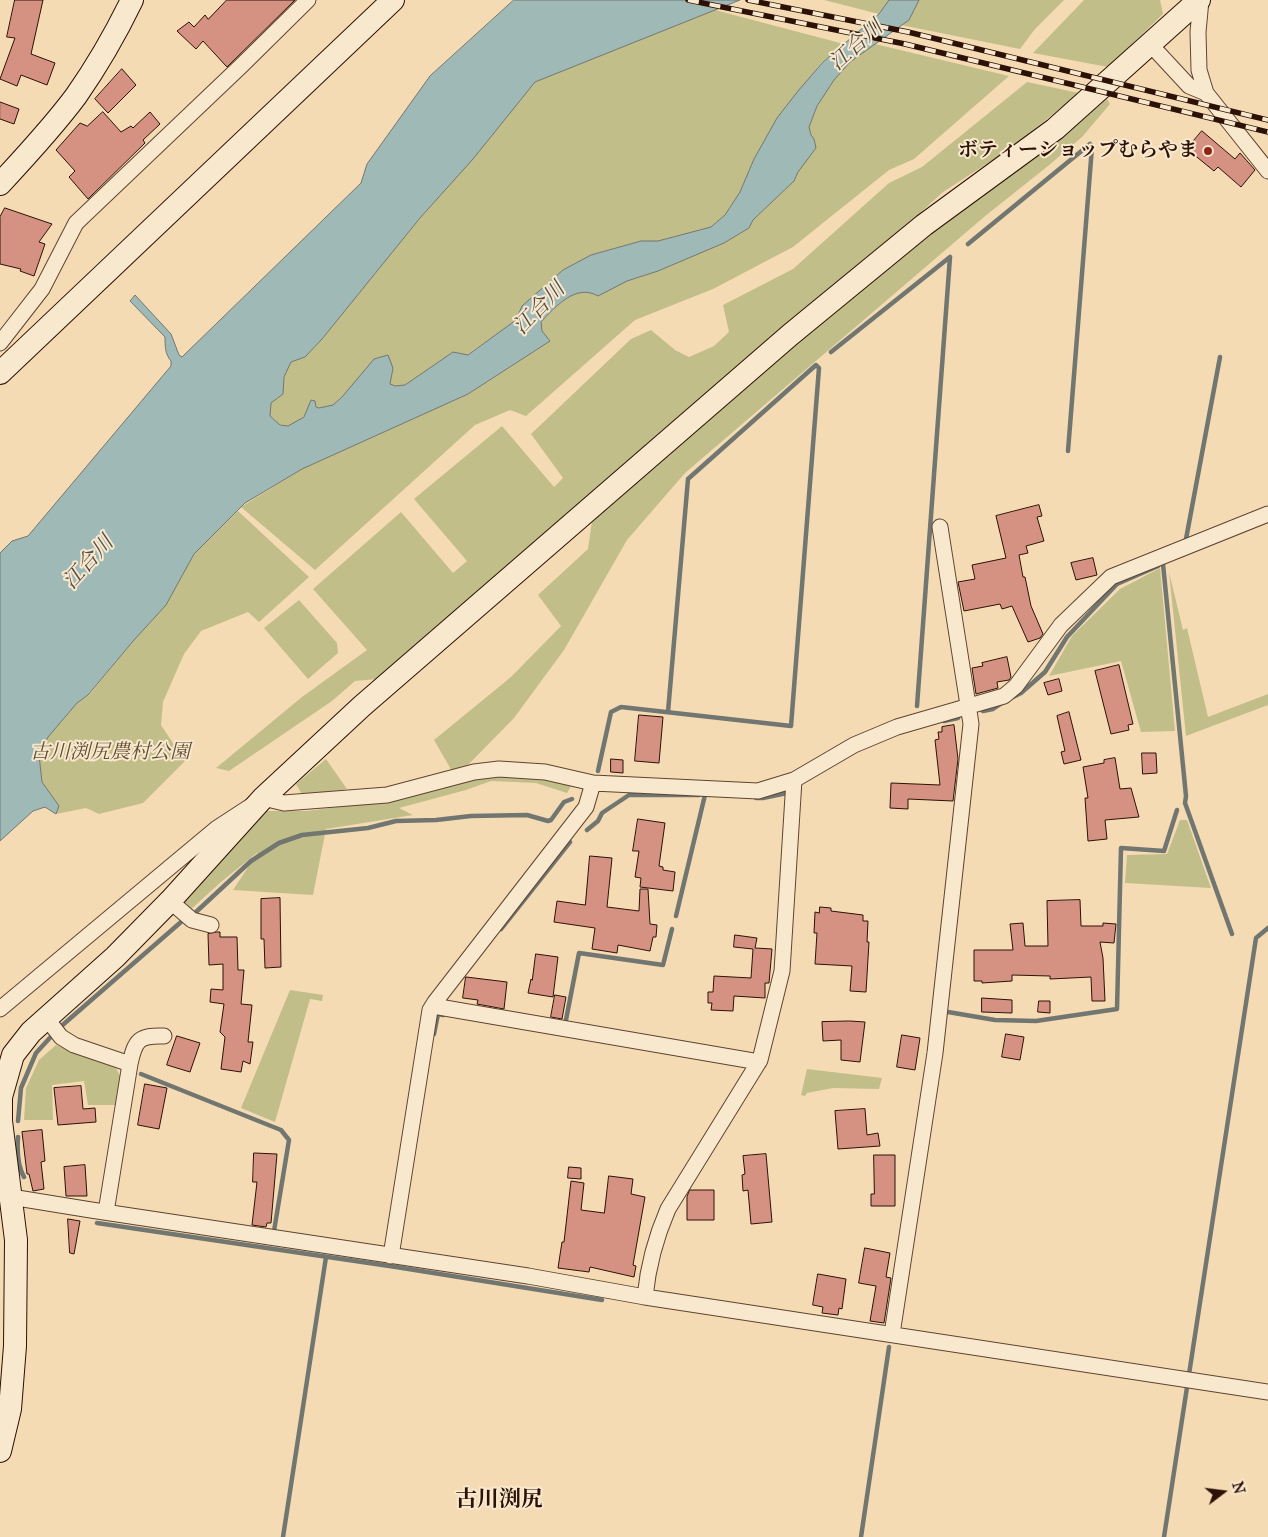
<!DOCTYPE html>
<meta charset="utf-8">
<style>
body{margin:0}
#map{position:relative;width:1268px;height:1537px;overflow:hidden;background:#f5dbb4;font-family:"IM FELL Great Primer",serif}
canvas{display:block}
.north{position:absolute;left:1198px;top:1467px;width:50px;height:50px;-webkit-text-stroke:4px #f8e8ce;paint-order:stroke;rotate:75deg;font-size:14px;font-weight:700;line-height:20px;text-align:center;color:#2c1106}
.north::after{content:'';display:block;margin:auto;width:18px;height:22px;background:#2c1106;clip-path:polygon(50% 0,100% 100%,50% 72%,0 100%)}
</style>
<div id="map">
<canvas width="1268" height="1537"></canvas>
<div class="north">N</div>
</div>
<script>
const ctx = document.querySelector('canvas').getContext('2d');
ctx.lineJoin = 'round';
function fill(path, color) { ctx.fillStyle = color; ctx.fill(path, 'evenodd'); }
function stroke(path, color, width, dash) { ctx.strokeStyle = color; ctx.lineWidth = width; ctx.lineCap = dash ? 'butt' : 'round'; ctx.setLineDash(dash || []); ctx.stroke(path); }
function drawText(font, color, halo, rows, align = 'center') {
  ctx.font = font + ' "IM FELL Great Primer","Noto Serif JP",serif'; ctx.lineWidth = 4; ctx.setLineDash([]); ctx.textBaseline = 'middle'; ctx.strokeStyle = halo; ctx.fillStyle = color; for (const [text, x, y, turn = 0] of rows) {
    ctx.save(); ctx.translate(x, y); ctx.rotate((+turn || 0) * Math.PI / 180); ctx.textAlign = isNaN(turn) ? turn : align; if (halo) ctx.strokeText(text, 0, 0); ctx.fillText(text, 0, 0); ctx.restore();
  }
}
const green = new Path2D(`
 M824,0H889L879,14Z
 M919,0H1064L1035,29L1020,49L901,25L909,20Z
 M1084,0H1160L1163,14L1108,67L1033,53Z
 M715,10L844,44L822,62L777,118L754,159L740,192L725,215L711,227L658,241H641L591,255L563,270L522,306L517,320L467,355L453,352L405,385L395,386L390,384L393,368L342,397L333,405L319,408L316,407L315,404C308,412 292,432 279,424C276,422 273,418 270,416L271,403L283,394L284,377L291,362L305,357L322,339L420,218L473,158L535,82Z
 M875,44L1009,76L914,159L889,170L793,247L713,289L635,320L526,416L510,410L475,425L315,570L241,507L302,469L468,394L550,341L542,331L541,322C554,309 571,288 591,292L658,271L724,243L749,228L753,220L794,181L798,172L815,148L809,127L817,106L834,80L850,62Z
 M1027,82L1079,93L1011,148L943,192L890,240L377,679L355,681L332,701L229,771L216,768L302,697L367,650L313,589L401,512L453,573L467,561L414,499L502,426L554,487L563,478L531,434L631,339L651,330L675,350L689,357L714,346L729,332L723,305L793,269L889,183L922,167Z
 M1107,99L1110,104L1082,137L1048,166L984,217L685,473L627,540L564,650L514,718L467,766L452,771L434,740L511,677L561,626L538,595L588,549L592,521L855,291L1041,152Z
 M238,511L309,577L259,622L248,612L201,631L184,654L163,702L161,725L185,761L143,803L99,814L86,808L56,814L59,806L42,782L39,755L48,737L77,703L89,695L134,640L166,605L194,554Z
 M1160,568L1175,731L1141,732L1121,661L1049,676L1072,636L1120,589Z
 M1169,572L1183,630L1187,628L1208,717L1268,694V705L1186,736Z
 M299,600L337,643L338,653L308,679L264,628Z
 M326,759L347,789L303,796L296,784Z
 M486,774L537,777L571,786L567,793L536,783L491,781L466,790L399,808L413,815L326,829L313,895L233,890L258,852L221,882L188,912L179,903L264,811H307L385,801Z
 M1180,820H1187L1211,888L1125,883L1127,855L1167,854Z
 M290,990L323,995L322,1001L310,999L275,1122L241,1108Z
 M56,1045L116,1068L120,1076L115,1105H88L84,1081L52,1085L53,1120H24L26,1088L39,1060Z
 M807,1069L882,1078L879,1089L833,1088L807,1093L805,1096L801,1095Z`);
const water = new Path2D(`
 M514,0H740L535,82L473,159L420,218L322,339L305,357L291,362L284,377L283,394L271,403L270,416L280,425L288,426L304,417L311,400L315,401L316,407L319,408L333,405L342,397L374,359L388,355L393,368L390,384L395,386L405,385L453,352L468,355L516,320L522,306L563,270L591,255L641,241H658L711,227L725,215L740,192L754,159L777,118L798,91L823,62L879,14L889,0H919L909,20L850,62L834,80L817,106L809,127L811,135L814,139L816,148L798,172L794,181L753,220L749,228L724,243L658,271L627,281L598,296C576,283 555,307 541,322L542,331L550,341L468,394L302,469L245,503L194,554L166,605L134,640L88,695L77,703L48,737L39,755L42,782L59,806L56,814L45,807L33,811L0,841V553L12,541L28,536L171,366V361C165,354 165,346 165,337L130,301L135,295L171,334L179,355L182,357L361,183L367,164L430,76Z`);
const stream = new Path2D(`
 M968,244L1090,144L1092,147L1068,451
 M831,352L950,257
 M1186,539L1220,357
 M1163,564L1186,796L1185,803L1232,934
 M1013,697L1021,693L1045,672L1067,637L1117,584L1158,566
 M917,706L950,257
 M983,711L993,709L1002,703
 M944,721L958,718
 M598,771L611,712L621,707L791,726L819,368L816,365L688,479L668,712
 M756,798H763L787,793
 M587,830L598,821L602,813L629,795H699
 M676,916L705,795
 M501,929L570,842
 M948,1012L995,1020L1036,1021L1117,1009L1121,848L1164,851L1177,810
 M565,1025L579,953L663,965L672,929
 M434,1034L438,1014L443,1015
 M141,1074L281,1130L289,1140L274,1231
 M18,1121L21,1088L36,1053L58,1029L181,922L196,912L251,861L279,843L302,835L368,828L396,821L436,820L471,816L527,815L548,821L551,820L564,802L572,799
 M18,1137C17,1151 17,1165 24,1177
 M97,1223L396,1267L602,1300
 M283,1537L326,1257
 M861,1537L889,1347
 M1164,1537L1256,938L1268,928`);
const building = new Path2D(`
 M15,0H43L31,54L55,63L47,85L21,75L17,86L0,79L15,38L7,37Z
 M227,0H295L227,67L203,41L196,49L177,31L189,22L194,27L205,15L208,19Z
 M122,69L136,85L108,113L95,99Z
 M0,102L19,109L14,124L0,119Z
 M103,112L121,132L131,126L133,128L150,112L160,124L143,140L145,143L88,199L69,177L75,171L56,150L80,123L87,126Z
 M1202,131L1235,159L1240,153L1255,170L1241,187L1218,167L1214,171L1187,149Z
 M5,208L52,224L39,242L45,244L34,276L20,271L21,269L0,264V217Z
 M1039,505L1042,516L1037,517L1044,541L1026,546L1028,553L1019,555L1023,577H1025L1031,606L1043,634L1040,638L1028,642L1012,606L1002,609L1000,604L964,611L958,582L975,579L972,565L1006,558L996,516Z
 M1093,558L1097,575L1076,580L1071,563Z
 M1007,657L1011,677L1009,680L997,682L998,688L976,694L972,668L983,666L982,663Z
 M1119,665L1133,724L1128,725L1129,730L1111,734L1095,671Z
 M1059,679L1062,691L1048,695L1044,683Z
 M1069,712L1081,760L1064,764L1061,752L1065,751L1057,716Z
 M639,715L663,717L659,763L635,761Z
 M954,725L958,759L953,801L908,799V809L890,808L891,783L940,785L935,740L939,739L938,732H942V727Z
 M1142,753H1156L1157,773L1143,774Z
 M1115,758L1120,789L1131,788L1139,817L1105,820L1107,839L1088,841L1085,798H1088L1083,767L1104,763V760Z
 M611,759L623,760V773L611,772Z
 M638,819L665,823L659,866L663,867V870L675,872L673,891L640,887L641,878L635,877L639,851H633Z
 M590,856L612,858L607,907L639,911L640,889H648L650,924L657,925L656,937H653L650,951L618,945L617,953L592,949L595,928L554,922L557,901L585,905Z
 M280,898L281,967L265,968L264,939H261V899Z
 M1080,900L1081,926H1103V923L1116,924L1114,943L1100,942L1103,958L1105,1001H1092L1091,977L1050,979V976L1012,975V981L982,983V981H974V950H1013L1010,924L1023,923L1025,946H1048L1047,901Z
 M820,907L831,908V911L863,915V921H868L867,942H869L866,992L850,991L852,966L815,964L817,933H814L815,912L819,913Z
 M217,932H220V937H237L238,970H244L241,1004L252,1005L248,1042H253L250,1064L243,1061L241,1072L221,1069L225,1037L220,1032L224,1004L210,1002L211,989L223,990V964L209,965L208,934Z
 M735,935L757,938L755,948L772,949L769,983H765V998L734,996L733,1011L711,1010L712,1003H708V992H713L714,976L751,978L753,949L734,947Z
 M536,954L558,957L553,997L528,993L531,979L532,980Z
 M466,977L507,982L504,1009L477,1004L478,1000L463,998Z
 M555,995L566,997L562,1019L551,1017Z
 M982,998L1012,1000V1013L982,1012Z
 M1039,1001H1050V1013L1038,1012Z
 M850,1021L865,1022L860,1062L841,1060V1040L823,1041L822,1022Z
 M1006,1034L1024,1037L1020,1060L1002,1057Z
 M902,1035L920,1038L915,1070L897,1067Z
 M177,1036L200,1043L190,1072L167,1065Z
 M145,1084L167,1088L159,1129L138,1125Z
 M81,1086L83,1109L95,1108L96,1122L58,1125L54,1088Z
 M865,1109L867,1135L878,1133L880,1146L838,1149L835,1111Z
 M42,1130L45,1161L41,1162L44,1189L33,1191L29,1174H27L22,1132Z
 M254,1153L277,1154L271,1223H267L266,1227L252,1225L257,1182H253Z
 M766,1154L772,1222L751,1224L748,1190L743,1191L742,1175L745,1174L743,1156Z
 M874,1155H895V1206H871V1194H874Z
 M85,1165L87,1196H66L64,1167Z
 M569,1167L581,1168V1179L568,1178Z
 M609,1176L633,1179L631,1194L645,1197L633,1265L636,1266L634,1277L590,1267L589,1272L558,1268L562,1242H564L571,1181L584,1183L581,1210L604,1213Z
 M690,1190H714V1220H687V1197Z
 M68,1219L80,1221L74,1254L70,1253Z
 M865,1248L890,1253L886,1277L891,1278L884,1323L870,1321L876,1286L859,1283Z
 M818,1274L846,1279L842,1309L839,1308L838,1315L822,1313L823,1307L813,1305Z`);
const street = new Path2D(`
 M1201,0L1198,32L1199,70L1206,93L1268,171
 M1150,44L1189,86L1206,93
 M0,343L42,289L76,223L241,66L308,0
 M170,901L192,920L211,925
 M433,1006L759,1062
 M0,1009L217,828L263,798L284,803L387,795L474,772L499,769L545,772L593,783L758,791L794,780L854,745L897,727L1004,696L1016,686L1061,625L1111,577L1268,514
 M47,1019L61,1037L74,1045L130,1064L106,1212
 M130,1064C135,1040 139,1035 164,1036
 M11,1197L91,1210L528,1276L645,1297L1268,1392
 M391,1256L430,1010L435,1002L586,807L593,783
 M645,1297C648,1266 655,1239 668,1209L760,1060L782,971L794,780
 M892,1334L935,1053L971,724L940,527`);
const secondary = new Path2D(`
 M0,184C26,156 53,127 76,96C97,66 116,33 132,0
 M0,373L393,0
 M0,1451L10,1409L15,1346L16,1240L1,1121V1097L13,1055L31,1032L115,957L170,901L263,798L362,706L790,335L924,225L1055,129L1199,0`);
const rail = new Path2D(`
 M688,0L905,44L1268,132
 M748,0L908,32L1268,120`);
const markers = [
 [1208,151,5,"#8f2418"]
];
const poiNames = [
 ["ボティーショップむらやま",1198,151]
];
const parkNames = [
 ["古川渕尻農村公園",110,753]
];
const waterNames = [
 ["江合川",857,46,-42],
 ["江合川",540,309,-46],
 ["江合川",89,563,-48]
];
const quarterNames = [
 ["古川渕尻",499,1501]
];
fill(green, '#c2be89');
fill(water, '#9fb9b6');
stroke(water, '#717670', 1);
stroke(stream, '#717670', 4.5);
fill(building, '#d59283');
stroke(building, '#2c1106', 1);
stroke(street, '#5e4432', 17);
stroke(secondary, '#2c1106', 24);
stroke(street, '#f8e8ce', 15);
stroke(secondary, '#f8e8ce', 22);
stroke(rail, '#2c1106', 5.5);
stroke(rail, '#f8e8ce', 4, [11]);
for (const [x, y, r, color] of markers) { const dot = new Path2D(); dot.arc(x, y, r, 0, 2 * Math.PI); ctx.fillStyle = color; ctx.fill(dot); stroke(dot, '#f8e8ce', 2); }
drawText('bold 20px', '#2c1106', '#f8e8ce', poiNames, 'right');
drawText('italic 20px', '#604e34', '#f8e8ce', parkNames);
drawText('italic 21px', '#544c44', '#f8e8ce', waterNames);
drawText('bold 22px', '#2c1106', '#f8e8ce', quarterNames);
</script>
